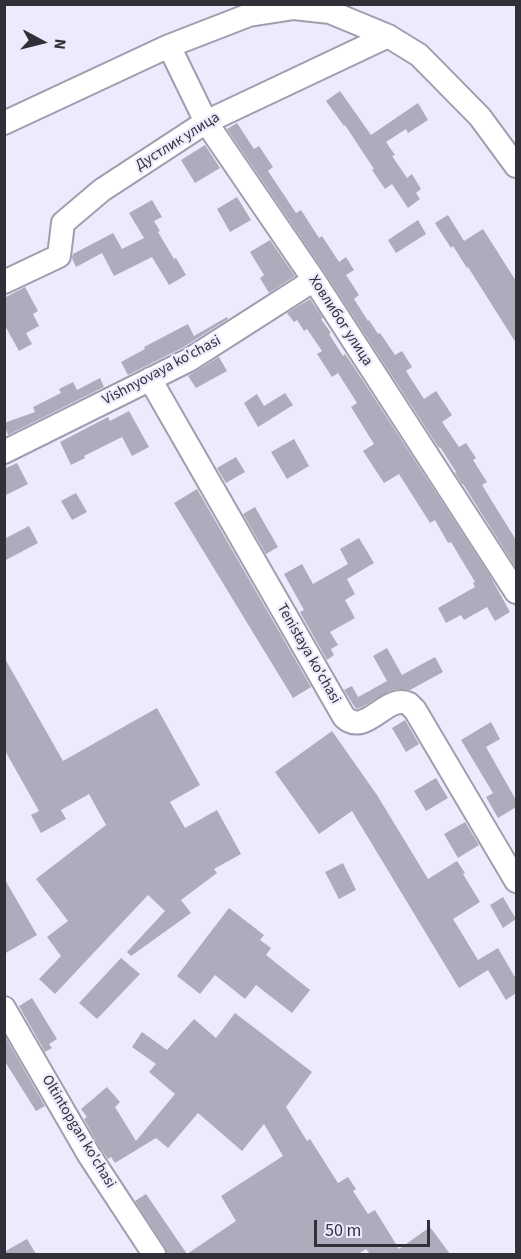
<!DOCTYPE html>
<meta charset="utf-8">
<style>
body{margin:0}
#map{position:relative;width:521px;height:1259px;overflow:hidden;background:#eeeafd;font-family:"Source Sans 3",sans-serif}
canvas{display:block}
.frame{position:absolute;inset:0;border:6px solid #312f37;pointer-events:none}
.north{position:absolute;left:12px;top:12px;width:60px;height:60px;-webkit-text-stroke:4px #eeeafd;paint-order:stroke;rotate:97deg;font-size:16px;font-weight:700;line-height:24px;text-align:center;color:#312f37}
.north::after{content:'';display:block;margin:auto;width:21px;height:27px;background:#312f37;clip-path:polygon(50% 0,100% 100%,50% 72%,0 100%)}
.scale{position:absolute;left:314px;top:1220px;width:116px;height:27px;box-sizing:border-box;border:3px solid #312f37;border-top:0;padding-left:8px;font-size:18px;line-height:21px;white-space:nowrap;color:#312f37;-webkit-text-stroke:4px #eeeafd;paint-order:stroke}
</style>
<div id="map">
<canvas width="521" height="1259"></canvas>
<div class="frame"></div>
<div class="north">N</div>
<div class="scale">50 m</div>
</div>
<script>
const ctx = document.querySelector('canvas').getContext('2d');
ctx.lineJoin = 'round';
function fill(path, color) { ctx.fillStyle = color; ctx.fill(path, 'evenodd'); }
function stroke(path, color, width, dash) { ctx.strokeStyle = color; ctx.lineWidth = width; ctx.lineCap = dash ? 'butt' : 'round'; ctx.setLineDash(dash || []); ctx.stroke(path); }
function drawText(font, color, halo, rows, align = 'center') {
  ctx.font = font + ' "Source Sans 3",sans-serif'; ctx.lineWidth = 4.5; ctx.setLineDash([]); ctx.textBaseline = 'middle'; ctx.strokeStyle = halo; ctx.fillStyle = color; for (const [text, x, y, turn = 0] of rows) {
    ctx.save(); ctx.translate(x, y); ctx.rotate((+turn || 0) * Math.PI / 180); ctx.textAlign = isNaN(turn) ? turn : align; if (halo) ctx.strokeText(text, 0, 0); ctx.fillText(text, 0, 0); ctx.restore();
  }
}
const building = new Path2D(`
 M340,91L371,135L418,103L428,120L408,133L406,129L386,142L395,155L392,156L407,178L412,174L421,189L416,193L420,199L408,208L392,184L385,189L372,170L374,169L345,125L344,126L326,101Z
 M237,123L254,149L259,146L273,167L268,171L296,213L301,210L319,238L322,236L339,262L346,257L354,270L346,275L359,295L354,299L368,321L369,320L378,334L380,333L395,355L402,351L412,367L406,371L424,399L436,391L452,415L442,422L459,447L466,443L476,458L473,460L487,482L482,485L516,540V568L463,484H462L455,473L456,472L440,447L439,448L325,273L227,129Z
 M205,145L220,168L195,183L181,160Z
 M237,197L251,220L230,232L217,209Z
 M152,200L162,217L154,221L160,231L158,232L174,259L176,258L186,275L169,285L152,257L114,276L102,253L76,267L72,258L73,254L113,233L122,249L144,238L129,213Z
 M448,215L464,241L483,229L516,281V343L468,267L467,268L453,246L451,248L435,223Z
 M418,220L426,234L396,253L388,240Z
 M270,240L295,276L269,293L260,278L264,275L250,252Z
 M25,287L38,311L33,314L39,326L26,333L32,344L19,351L4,324V298Z
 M310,299L323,318L321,319L331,333L329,334L343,356L345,354L352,364L489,574L510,612L495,621L487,607L464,620L461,615L446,623L438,608L475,587L473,583L475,582L451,542L448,543L435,520L430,523L399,474L384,483L363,451L374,444L351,407L357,403L338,373L332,377L317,354L322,351L307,329L304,331L297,320L294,322L287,313Z
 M227,317L228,319L182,348L128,375L121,362L145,349L144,347L188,324L194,336Z
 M219,357L227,371L196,388L188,376Z
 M100,378L104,387L8,435L4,423L35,412L33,407L61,393L59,389L73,382L77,390Z
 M285,393L293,405L258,427L244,403L257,394L264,406Z
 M129,411L149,447L132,456L122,437L84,456L85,458L71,465L60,442L108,417L110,421Z
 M294,439L309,466L287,479L271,452Z
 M236,457L245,472L226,483L217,468Z
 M17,463L28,484L4,496V469Z
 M197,489L311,687L293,698L174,503Z
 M76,493L87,512L72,520L61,501Z
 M255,507L278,547L266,554L243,514Z
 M29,526L38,543L4,561V539Z
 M359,538L374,563L347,579L355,594L345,600L355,618L330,632L338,645L331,649L334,655L327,660L300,612L304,610L284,574L302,564L313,584L348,564L340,549Z
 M387,648L402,675L435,657L443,672L410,690L398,689L389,691L362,707L356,709L351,701L387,681L373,656Z
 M4,657L63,761L157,708L200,785L170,802L185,828L217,810L241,854L214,869L217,873L181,900L191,913L131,956L127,952L165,911L148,895L55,994L39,979L61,956L47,937L68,921L36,879L106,825L89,794L61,810L66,819L41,833L31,815L39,811L4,749Z
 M352,686L358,697L351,701L344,690Z
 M405,720L419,744L406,752L392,728Z
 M491,722L500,739L486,747L516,800V807L498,818L486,797L493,793L461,740Z
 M332,731L377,795L428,879L457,861L465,873L463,874L480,902L453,919L478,960L498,948L516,979V993L506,1000L488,970L459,988L352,811L319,834L275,772Z
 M436,778L448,798L426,811L414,791Z
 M465,822L479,845L458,858L444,834Z
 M343,863L356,890L339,899L325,872Z
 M4,878L37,935L4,954Z
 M503,897L516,919L503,928L490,905Z
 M229,908L264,935L260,940L271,948L266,955L310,990L292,1013L256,985L245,999L215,975L200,994L177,976Z
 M121,958L140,974L97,1019L79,1003Z
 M32,998L57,1039L49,1044L52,1048L45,1052L19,1006Z
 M235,1013L312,1072L286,1107L307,1141L310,1139L338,1183L348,1177L356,1189L353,1191L368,1214L375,1210L399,1249L430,1227L450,1254H370L366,1249L358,1254H167L165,1247L135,1201L146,1194L187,1254L236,1221L221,1196L283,1156L264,1124L242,1151L198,1113L168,1148L156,1138L115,1163L111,1157L108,1159L100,1148L84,1119L87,1117L81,1109L107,1087L120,1102L115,1107L136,1141L175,1094L149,1072L156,1064L132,1047L142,1032L167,1050L194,1019L216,1038Z
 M6,1038L45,1106L36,1111L4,1060V1039Z
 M27,1239L36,1254H4V1252Z`);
const minor = new Path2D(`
 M169,46L206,122L314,280L516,592
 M4,123L169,46L249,15L294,8L330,12L388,36L419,55L480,117L516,166
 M4,282L59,256L63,223L102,190L206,122L388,36
 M150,379L344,717C366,738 387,692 409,704C409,704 415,710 415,710L516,881
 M4,452L189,360L314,280
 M4,1008L89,1155L154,1254`);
const streetNames = [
 ["Дустлик улица",178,142,-32],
 ["Ховлибог улица",340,321,57],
 ["Vishnyovaya ko'chasi",162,371,-28],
 ["Tenistaya ko'chasi",308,654,60],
 ["Oltintopgan ko'chasi",78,1132,59]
];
fill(building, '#aeabbd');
stroke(minor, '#a19daf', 26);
stroke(minor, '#fff', 22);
drawText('15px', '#312f37', '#eeeafd', streetNames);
</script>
